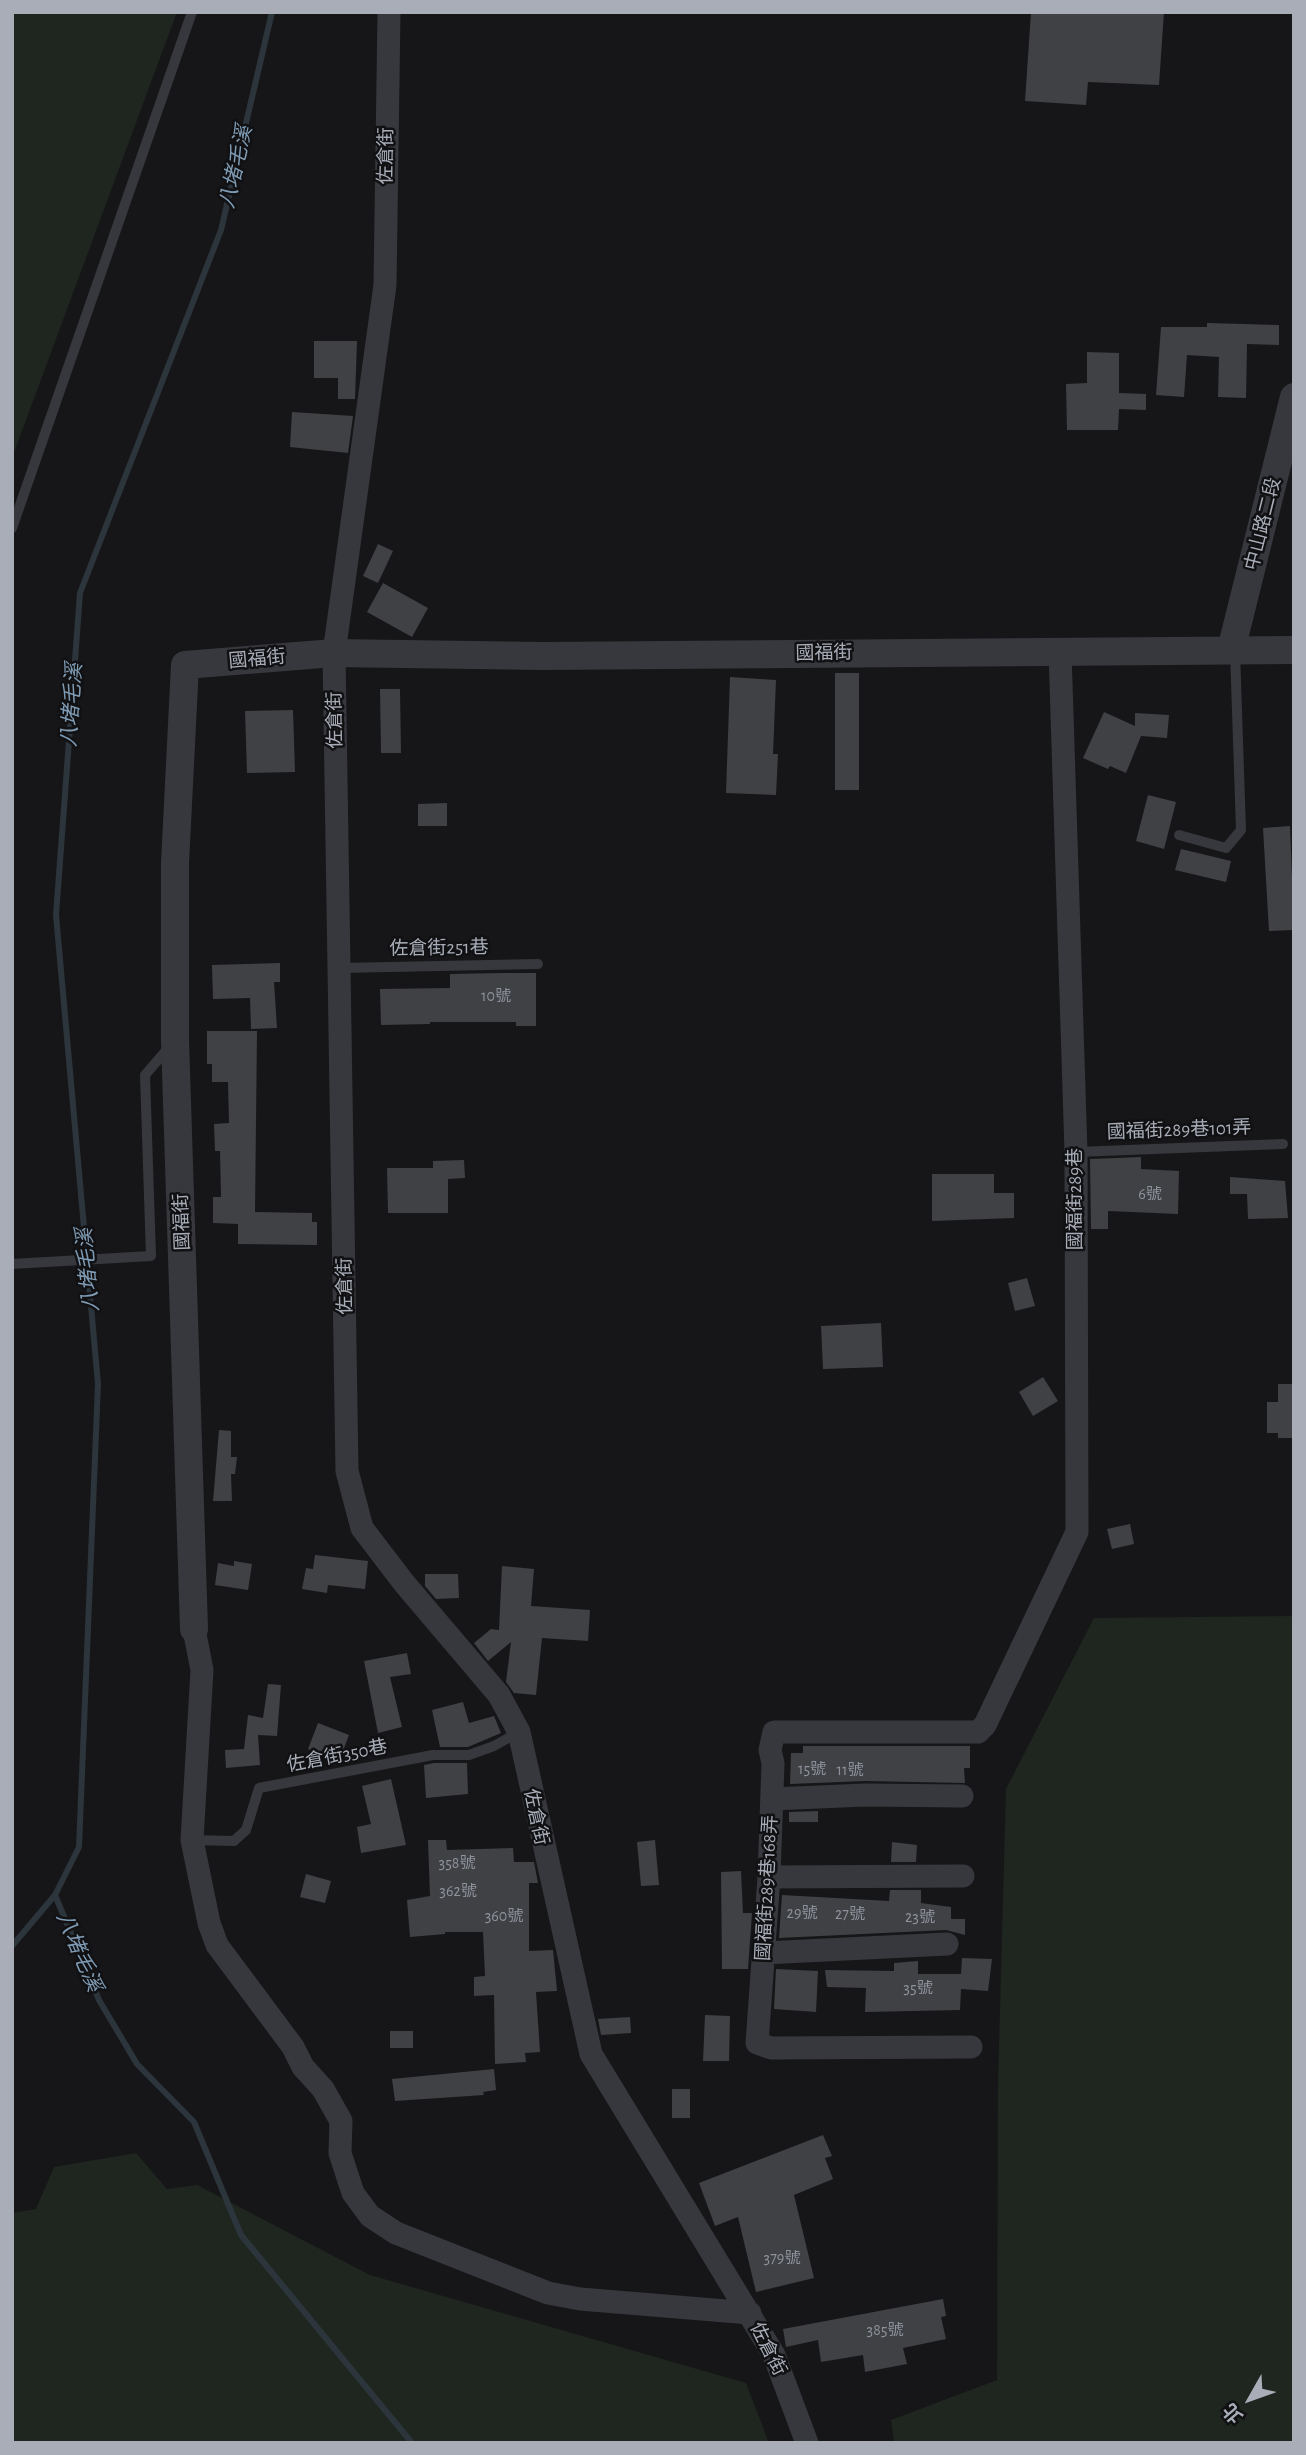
<!DOCTYPE html>
<meta charset="utf-8">
<style>
body{margin:0}
#map{position:relative;width:1306px;height:2455px;overflow:hidden;background:#161618;font-family:"Alegreya Sans","Noto Sans TC",sans-serif}
canvas{display:block}
.frame{position:absolute;inset:0;border:14px solid #a8adb8;pointer-events:none}
.north{position:absolute;left:1215px;top:2364px;width:70px;height:70px;-webkit-text-stroke:5px #111113;paint-order:stroke;rotate:230deg;font-size:19px;font-weight:700;line-height:28px;text-align:center;color:#a8adb8}
.north::after{content:'';display:block;margin:auto;width:24px;height:32px;background:#a8adb8;clip-path:polygon(50% 0,100% 100%,50% 72%,0 100%)}
</style>
<div id="map">
<canvas width="1306" height="2455"></canvas>
<div class="frame"></div>
<div class="north">北</div>
</div>
<script>
const ctx = document.querySelector('canvas').getContext('2d');
ctx.lineJoin = 'round';
function fill(path, color) { ctx.fillStyle = color; ctx.fill(path, 'evenodd'); }
function stroke(path, color, width, dash) { ctx.strokeStyle = color; ctx.lineWidth = width; ctx.lineCap = dash ? 'butt' : 'round'; ctx.setLineDash(dash || []); ctx.stroke(path); }
function drawText(font, color, halo, rows, align = 'center') {
  ctx.font = font + ' "Alegreya Sans","Noto Sans TC",sans-serif'; ctx.lineWidth = 5; ctx.setLineDash([]); ctx.textBaseline = 'middle'; ctx.strokeStyle = halo; ctx.fillStyle = color; for (const [text, x, y, turn = 0] of rows) {
    ctx.save(); ctx.translate(x, y); ctx.rotate((+turn || 0) * Math.PI / 180); ctx.textAlign = isNaN(turn) ? turn : align; if (halo) ctx.strokeText(text, 0, 0); ctx.fillText(text, 0, 0); ctx.restore();
  }
}
const green = new Path2D(`
 M12,12H177L12,458Z
 M1294,1616V2443H894L891,2420L997,2380L998,2083L1006,1789L1094,1618Z
 M136,2153L167,2189L197,2185L370,2275L746,2383L769,2443H12V2213L36,2209L54,2167Z`);
const stream = new Path2D(`
 M272,12L221,230L80,593L56,915L98,1384L79,1847L55,1895L99,2000L137,2064L194,2122L241,2235L412,2443
 M12,1946L55,1895`);
const building = new Path2D(`
 M1031,12H1164L1159,85L1088,82L1086,105L1025,101Z
 M1207,323L1279,325V345L1247,344L1246,398L1218,397L1219,357L1187,355L1184,397L1156,395L1161,327H1207Z
 M314,341H357L355,399H338V378H314Z
 M1087,352L1119,353V393L1146,394V410L1119,409L1118,430H1067L1066,384L1087,383Z
 M292,412L353,416L348,453L290,447Z
 M378,544L393,551L378,583L363,576Z
 M383,583L428,608L412,637L367,612Z
 M835,673H859V790H835Z
 M730,677L776,680L773,754H778L776,795L726,793Z
 M380,689H400L401,753H381Z
 M293,710L295,772L247,773L245,711Z
 M1104,712L1135,726V713L1169,715L1167,738L1141,736L1126,773L1110,766L1108,769L1083,758Z
 M1148,795L1176,802L1164,849L1136,841Z
 M447,803V826H418V804Z
 M1290,826L1294,930L1269,931L1263,828Z
 M1181,849L1231,861L1226,882L1175,870Z
 M280,963V982H274L277,1028L251,1029L250,998L213,999L212,965Z
 M503,973H536V1026H516V1022H430V1024L381,1025L380,989L450,988V974Z
 M207,1031H257L255,1212L312,1213V1222H317V1245L238,1244V1224L213,1223V1197H221L220,1151H215L214,1124L229,1123L228,1082H212V1064H207Z
 M1141,1157V1169L1179,1171L1178,1214L1108,1211V1229H1091L1090,1159Z
 M464,1160L465,1178L448,1179V1213H388L387,1168H433V1161Z
 M932,1174H994V1193H1014V1218L932,1221Z
 M1230,1177L1285,1181L1288,1218L1248,1219L1247,1194H1230Z
 M1027,1278L1035,1306L1015,1311L1008,1283Z
 M881,1323L883,1367L823,1369L821,1326Z
 M1043,1377L1058,1401L1033,1416L1019,1392Z
 M1278,1384H1294V1438H1278V1433H1267V1402H1278Z
 M219,1430L231,1431V1457H237L235,1474H231L232,1501H213Z
 M1130,1524L1134,1544L1112,1549L1107,1529Z
 M315,1555L368,1561L365,1589L328,1585L327,1593L302,1589L306,1568L313,1569Z
 M234,1561L252,1564L248,1590L215,1585L218,1563L234,1566Z
 M502,1566L534,1569L531,1606L590,1610L588,1641L542,1638L536,1695L514,1693L506,1682L511,1642L488,1661L474,1643L491,1629L499,1630Z
 M425,1574H458L459,1598L436,1599L425,1586Z
 M407,1653L411,1674L390,1677L402,1727L378,1733L364,1661Z
 M268,1684L281,1685L277,1736L258,1735L260,1765L226,1768L225,1750L244,1749L248,1715L263,1718Z
 M463,1702L469,1723L494,1716L501,1733L468,1747H440L432,1710Z
 M318,1723L349,1735L339,1761L308,1749Z
 M803,1746H970V1768H964L965,1783L865,1781L790,1784L791,1753H803Z
 M434,1763H467L468,1794L426,1798L424,1765Z
 M391,1779L406,1845L361,1853L357,1827L371,1824L362,1786Z
 M818,1811V1822H789V1812Z
 M428,1840H446L447,1850L513,1848L514,1862H534L538,1883H529V1951L553,1950L557,1991L536,1992L540,2052L525,2053L526,2062L495,2064L494,1995L474,1996V1977L485,1976L483,1932H445V1934L410,1937L407,1900L430,1896Z
 M655,1840L659,1885L641,1886L637,1842Z
 M892,1842L917,1845L916,1862H891Z
 M741,1871L743,1913H752L748,1969H722L721,1872Z
 M306,1874L331,1881L325,1903L300,1897Z
 M890,1890H921V1903L951,1907V1919H965V1935L946,1930L779,1938L782,1895L889,1901Z
 M962,1958L992,1959L988,1991L961,1989L960,2010L865,2012L866,1988L827,1987L825,1970L894,1971V1963L918,1961V1974H961Z
 M776,1969L818,1971L816,2012L774,2009Z
 M705,2015L730,2016L729,2061H703Z
 M630,2017L631,2033L601,2035L598,2019Z
 M390,2031H413V2048H390Z
 M494,2069L496,2090L483,2092L484,2095L395,2101L392,2079Z
 M672,2089H690V2118H672Z
 M823,2135L832,2156L825,2158L833,2179L794,2195L814,2278L756,2292L738,2217L715,2226L699,2183Z
 M943,2299L946,2316L941,2317L946,2339L903,2348L907,2364L865,2372L863,2355L821,2362L818,2340L786,2347L783,2329Z`);
const service = new Path2D(`
 M12,528L192,12
 M1179,835L1226,848L1241,830L1235,651
 M340,968L538,964
 M1076,1152L1283,1144
 M12,1264L151,1256L145,1075L171,1045
 M192,1840L234,1841L246,1830L259,1788L433,1755H469L494,1746L519,1732`);
const minor = new Path2D(`
 M389,12L385,285L334,653L347,1471L362,1528L404,1583L499,1695L519,1732L591,2054L774,2355L807,2443
 M194,1629L202,1670L192,1840L209,1923L217,1945L293,2047L303,2067L323,2089L341,2121L340,2153L353,2193L370,2216L396,2233L548,2293L580,2299L750,2313
 M772,1799L865,1795L962,1796
 M769,1877L963,1876
 M764,1953L947,1944
 M971,2047L771,2048L757,2043L769,1877L773,1763L770,1750L774,1732H978L985,1725L1077,1532L1076,1152L1060,652`);
const tertiary = new Path2D(`
 M1231,650L1294,397
 M194,1629L175,1040V863L185,665L334,653L542,656L1294,650`);
const numberNames = [
 ["10號",496,996],
 ["6號",1150,1194],
 ["15號",812,1769],
 ["11號",850,1770],
 ["358號",457,1863],
 ["362號",458,1891],
 ["29號",802,1913],
 ["27號",850,1914],
 ["360號",504,1916],
 ["23號",920,1917],
 ["35號",918,1988],
 ["379號",782,2258],
 ["385號",885,2330]
];
const streetNames = [
 ["佐倉街",386,156,-89],
 ["中山路二段",1263,524,-76],
 ["國福街",824,653,-1],
 ["國福街",257,659,-5],
 ["佐倉街",335,720,-91],
 ["佐倉街251巷",439,948,-1],
 ["國福街289巷101弄",1179,1130,-2],
 ["國福街289巷",1075,1199,-90],
 ["國福街",182,1222,-92],
 ["佐倉街",345,1286,-91],
 ["佐倉街350巷",337,1756,-11],
 ["佐倉街",536,1817,78],
 ["國福街289巷168弄",767,1888,-87],
 ["佐倉街",768,2349,63]
];
const waterNames = [
 ["八堵毛溪",236,167,-77],
 ["八堵毛溪",72,705,-86],
 ["八堵毛溪",88,1270,-95],
 ["八堵毛溪",79,1952,67]
];
fill(green, '#1e261f');
stroke(stream, '#2c353c', 6);
fill(building, '#404145');
stroke(service, '#37383d', 10);
stroke(minor, '#37383d', 23);
stroke(tertiary, '#37383d', 28);
drawText('16px', '#8e929b', null, numberNames);
drawText('19px', '#a8adb8', '#111113', streetNames);
drawText('italic 21px', '#7f9bb3', '#111113', waterNames);
</script>
